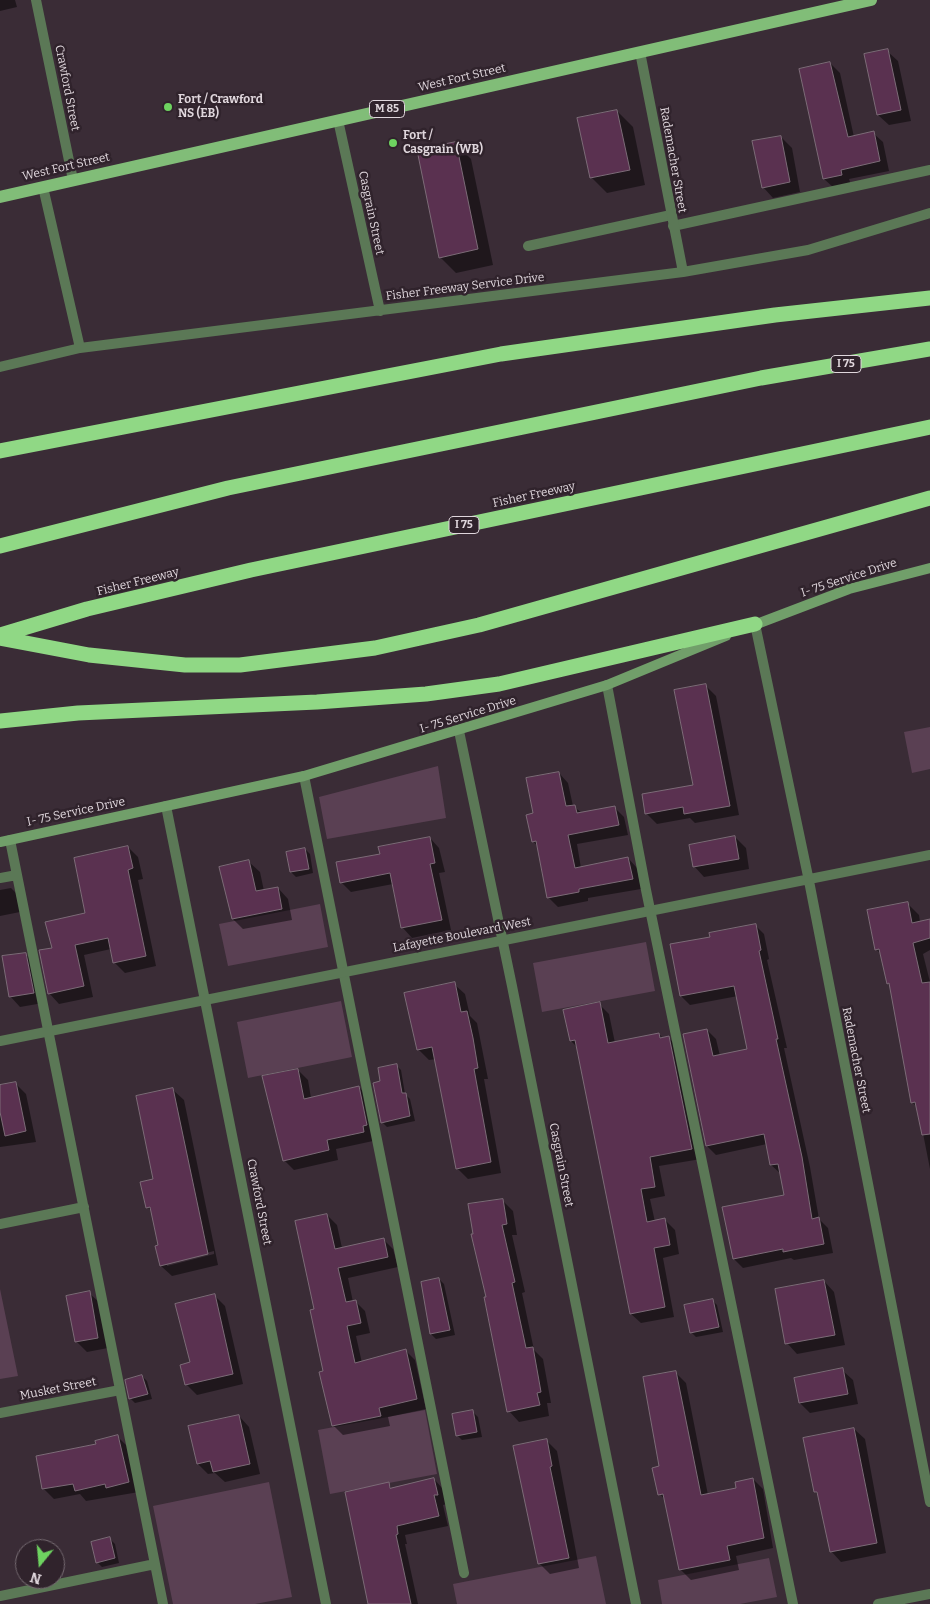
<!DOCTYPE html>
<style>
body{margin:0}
#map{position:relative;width:930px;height:1604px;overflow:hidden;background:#3a2c36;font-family:Bitter,serif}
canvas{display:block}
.north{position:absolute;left:15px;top:1539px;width:50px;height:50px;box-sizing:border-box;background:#30232c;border:1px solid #766b72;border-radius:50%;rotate:197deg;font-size:14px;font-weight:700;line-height:20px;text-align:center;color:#dfd6dc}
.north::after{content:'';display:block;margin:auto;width:18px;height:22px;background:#6ed360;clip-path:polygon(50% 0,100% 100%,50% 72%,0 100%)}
</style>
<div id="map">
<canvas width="930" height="1604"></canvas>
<div class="north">N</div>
</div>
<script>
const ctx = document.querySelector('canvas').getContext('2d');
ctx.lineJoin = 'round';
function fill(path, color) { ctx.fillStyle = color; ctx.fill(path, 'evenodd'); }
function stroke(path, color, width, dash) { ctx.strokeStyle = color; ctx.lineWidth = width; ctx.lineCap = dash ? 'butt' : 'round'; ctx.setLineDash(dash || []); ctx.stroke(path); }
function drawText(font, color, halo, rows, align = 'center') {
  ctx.font = font + ' Bitter,serif'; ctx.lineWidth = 5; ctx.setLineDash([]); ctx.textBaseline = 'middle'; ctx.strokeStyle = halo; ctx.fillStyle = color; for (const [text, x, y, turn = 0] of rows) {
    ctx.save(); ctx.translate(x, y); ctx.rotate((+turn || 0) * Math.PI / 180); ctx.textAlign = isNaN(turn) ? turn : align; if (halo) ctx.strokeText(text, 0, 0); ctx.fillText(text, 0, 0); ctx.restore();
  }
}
const green = new Path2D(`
 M930,727V769L912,773L904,732Z
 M438,766L446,818L327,839L319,797Z
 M320,904L328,947L228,966L219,924Z
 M646,942L655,991L542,1012L533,963Z
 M341,1001L352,1057L248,1078L237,1022Z
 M0,1289L18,1376L0,1379Z
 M425,1410L437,1474L330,1494L318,1430Z
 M269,1482L292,1597L255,1604H173L153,1506Z
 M596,1556L606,1604H457L453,1584Z
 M769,1558L777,1597L740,1604H662L658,1580Z`);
const shadow = new Path2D(`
 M0,0H15L17,7L0,11Z
 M887,51L898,61L911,121L889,125L878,115Z
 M830,63L840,73L854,137L873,133L883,142L889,171L849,179L851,185L834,188L824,179Z
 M617,111L633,127L645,185L607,193L591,177Z
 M781,137L792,148L800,192L773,198L763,187Z
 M455,143L471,159L493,265L456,273L440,257Z
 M706,686L716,696L739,815L695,823L690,818L657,824L647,814L694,786Z
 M559,773L568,783L573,806L582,813L614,807L624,817L628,835L577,844L581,868L628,858L637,868L641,889L588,898V901L558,907L548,897L538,847L533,841L534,814Z
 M735,837L746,848L749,869L704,877L694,866Z
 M430,838L439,848L445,872L439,873L451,930L412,938L403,928L393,884L351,892L341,882L381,855Z
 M128,847L138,857L143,879L138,880L156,966L125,973L114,962L111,949L84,955L93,997L59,1004L49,993L53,949L86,914Z
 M305,849L310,854L313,873L296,877L291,872Z
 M249,862L260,872L264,891L278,888L288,899L292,920L243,929L233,919Z
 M11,888L16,893L20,912L0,916V890Z
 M908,904L919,915L920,922L930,921V950L923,954L930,982V1169L918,1108L912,1102L891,986L888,983L882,955L876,949Z
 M755,925L764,934L769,959L767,960L787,1048H784L810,1167L819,1219L828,1228L833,1253L794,1260L791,1258L743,1268L734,1259L785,1196L781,1174L771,1165L767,1144L716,1155L707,1146V1030L716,1039L720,1056L749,1050L738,996L690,1005L681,996L711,938Z
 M25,954L36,964L43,1003L20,1007L10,996Z
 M454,984L465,994L470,1016L477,1023L488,1079H484L501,1173L468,1179L457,1168L436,1059L429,1060L418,1049Z
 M599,1004L609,1014L615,1043L659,1034L664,1039L669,1038L679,1048L701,1159L659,1166L665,1196L650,1199L655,1222L665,1220L675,1230L679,1254L663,1258L674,1317L641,1323L631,1314L578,1048L571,1041L565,1011Z
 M396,1065L401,1070L405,1094L410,1099L415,1121L387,1127L382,1122V1082Z
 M298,1070L308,1080L311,1098L359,1087L368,1097L373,1141L336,1149L338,1160L294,1170L284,1160Z
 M15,1083L26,1094L36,1142L0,1147V1085Z
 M173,1090L184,1100L218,1265L172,1276L161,1266L156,1246H160L153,1212L147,1207ZM214,1251V1254L167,1266V1263Z
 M502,1200L513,1211L517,1235H512L525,1292L522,1293L534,1350L543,1359L551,1403H547L549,1416L519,1422L509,1411L487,1298Z
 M327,1215L337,1225L342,1248L383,1239L393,1249L398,1267L348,1278L353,1302L355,1301L365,1311L370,1333L356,1336L362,1363L405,1350L415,1360L426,1409L388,1417L390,1426L343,1435L333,1425L315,1310Z
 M439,1279L444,1284L455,1335L436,1339L431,1334Z
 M824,1281L834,1292L845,1345L797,1354L787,1343Z
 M89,1293L100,1303L108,1348L87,1352L76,1341Z
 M215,1296L225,1306L243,1384L197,1395L187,1385L191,1363Z
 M712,1300L717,1305L723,1332L696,1337L691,1332Z
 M842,1370L853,1380L858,1404L810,1413L800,1403Z
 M676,1373L686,1383L708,1495L738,1489L753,1479L763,1489L773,1548L736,1556L739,1570L691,1580L681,1570L665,1500L660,1494L661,1467Z
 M142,1376L147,1381L152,1399L135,1403L130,1398Z
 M473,1412L478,1417L482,1437L462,1440L457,1435Z
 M239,1416L249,1427L260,1474L225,1482L215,1473L208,1474L198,1464Z
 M854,1429L865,1439L886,1553L841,1562L831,1551L820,1496L815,1492Z
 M118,1437L128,1447L139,1492L86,1501L80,1494L54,1499L43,1488L97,1445Z
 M546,1440L557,1451L579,1568L550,1574L539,1563Z
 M434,1479L443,1489L447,1504L443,1505L448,1526L405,1535L407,1544H405L418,1604H369L388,1484L393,1489Z
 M110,1539L115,1544L119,1563L102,1567L97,1562Z`);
const building = new Path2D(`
 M888,49L901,110L877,115L864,54Z
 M830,62L848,137L874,131L880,161L841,170L842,175L823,179L799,69Z
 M617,110L630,170L590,178L577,118Z
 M781,136L790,182L762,188L752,141Z
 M456,142L478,249L439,258L417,150Z
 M706,684L730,806L684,814L683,807L645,814L642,794L693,785L674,690Z
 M559,772L566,806L575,805L577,813L615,806L619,825L568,835L575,868L628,857L633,879L579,889V892L547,898L536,841L532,842L526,815L533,813L526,778Z
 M735,836L739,859L693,867L689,845Z
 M430,837L435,863L430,864L442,920L401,928L390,873L340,883L336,862L380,854L378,847Z
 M128,846L133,868L128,870L146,956L113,963L108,938L75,945L84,986L48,994L39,950L52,948L45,922L85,913L74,858Z
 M305,848L309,869L290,872L286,852Z
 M249,860L256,891L278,887L282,909L232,919L219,867Z
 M908,902L912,923L930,919V938L913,943L922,983L930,982V1134L922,1135L915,1102L911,1103L889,983L887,984L879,949L875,950L867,910Z
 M756,924L761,950L759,951L778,1039H776L802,1157L812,1219L819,1217L824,1244L783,1252V1249L733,1259L722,1207L784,1195L778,1164L770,1165L764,1134L706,1146L683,1034L707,1029L713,1056L747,1049L734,986L680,996L670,944L710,937L709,933Z
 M26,953L34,993L9,997L2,956Z
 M455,982L461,1012L467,1011L473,1038L478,1068L474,1069L491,1162L456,1169L432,1047L417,1050L404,993Z
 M600,1002L608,1043L659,1033L660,1038L669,1036L692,1149L650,1157L655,1187L641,1189L647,1222L665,1218L670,1245L654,1248L665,1307L630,1314L575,1040L570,1041L563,1010Z
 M397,1064L402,1093H406L410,1116L381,1123L373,1083L380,1081L378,1068Z
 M298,1069L304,1099L359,1086L367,1125L363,1126L364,1132L327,1140L329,1150L283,1161L262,1076Z
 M16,1082L26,1131L5,1136L0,1112V1085Z
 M173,1088L208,1254L160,1266L155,1246L158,1245L150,1207L146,1208L140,1182L153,1179L136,1096Z
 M503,1199L507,1224L502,1225L515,1282L512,1283L526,1348L533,1347L541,1392L537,1393L540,1405L507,1412L484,1297H486L471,1234H473L468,1204Z
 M327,1214L335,1249L384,1238L388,1257L338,1268L346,1302L356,1300L361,1323L347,1326L355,1363L406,1349L417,1399L379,1408L381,1416L332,1426L319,1372L323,1371L310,1310L314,1309L295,1221Z
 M439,1278L450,1330L430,1334L421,1282Z
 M824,1280L835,1335L785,1344L775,1289Z
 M90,1291L98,1338L75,1342L66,1296Z
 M215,1294L233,1374L185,1385L180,1365L190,1362L175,1304Z
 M713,1299L719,1327L690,1333L684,1305Z
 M843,1368L848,1394L799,1403L794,1378Z
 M676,1371L701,1495L736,1488L735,1482L753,1478L764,1538L727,1546L730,1560L679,1570L663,1494L658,1495L652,1468L659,1466L643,1377Z
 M142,1375L148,1394L129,1399L125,1380Z
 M473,1410L477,1432L456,1436L452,1414Z
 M239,1415L250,1464L213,1472L210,1461L197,1464L188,1426Z
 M854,1428L877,1543L830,1552L817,1492H814L803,1438Z
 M118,1435L129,1482L106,1488L105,1484L75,1491L73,1484L42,1489L36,1456L96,1444L95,1441Z
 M547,1439L552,1466L550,1467L569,1558L538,1564L513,1446Z
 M434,1478L438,1495H434L439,1516L397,1526L398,1534L396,1535L411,1604H368L345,1492L389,1482L390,1488Z
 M110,1537L115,1558L96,1563L91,1542Z`);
const service = new Path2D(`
 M36,0L73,180
 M673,226L930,170
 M528,246L671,215
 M607,685L646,890L793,1604
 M304,776L464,1573
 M10,840L163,1604
 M0,878L17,875
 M0,1224L84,1207
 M0,1596L155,1564`);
const minor = new Path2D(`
 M640,52L683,272
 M338,120L380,311
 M43,187L80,348
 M0,367L80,348L683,272L808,250L930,213
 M755,624L809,881L930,1502
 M459,731L512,986L636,1604
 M166,806L326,1604
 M0,1041L930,855
 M0,1413L120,1390
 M878,1604L930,1594`);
const secondary = new Path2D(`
 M749,627L849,589L930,568
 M0,842L304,776L607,685L726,636`);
const primary = new Path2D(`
 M0,197L871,0`);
const motorway = new Path2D(`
 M0,451L501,354L775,315L930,298
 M0,546L228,488L761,378L930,349
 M0,635L87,609L251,570L930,427
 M0,638L89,655L185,665H240L375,648L479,625L930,498
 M0,721L78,713L317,702L426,694L499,684L755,624`);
const markers = [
 [168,107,5,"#6ed360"],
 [393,143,5,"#6ed360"]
];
const shields = [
 [387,109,35],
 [846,364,30],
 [464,525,30]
];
const shieldNames = [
 ["M 85",387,109],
 ["I 75",846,364],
 ["I 75",464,525]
];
const streetNames = [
 ["West Fort Street",462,78,-13],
 ["Crawford Street",67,88,79],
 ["Rademacher Street",673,160,80],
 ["West Fort Street",66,167,-13],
 ["Casgrain Street",371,213,78],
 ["Fisher Freeway Service Drive",465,287,-7],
 ["Fisher Freeway",534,495,-12],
 ["I- 75 Service Drive",849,578,-18],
 ["Fisher Freeway",138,582,-14],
 ["I- 75 Service Drive",468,715,-17],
 ["I- 75 Service Drive",76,812,-12],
 ["Lafayette Boulevard West",462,935,-11],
 ["Rademacher Street",856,1060,79],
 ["Casgrain Street",561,1165,79],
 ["Crawford Street",259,1202,79],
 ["Musket Street",58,1389,-11]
];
const poiNames = [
 ["Fort / Crawford",178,100],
 ["NS (EB)",178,114],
 ["Fort /",403,136],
 ["Casgrain (WB)",403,150]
];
fill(green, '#5a4053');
fill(shadow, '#0007');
fill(building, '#5a3150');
stroke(building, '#7c6b77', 1);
stroke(service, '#5b7856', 10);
stroke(minor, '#5b7856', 10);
stroke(secondary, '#719f6a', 10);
stroke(primary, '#81bd78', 12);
stroke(motorway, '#90d885', 15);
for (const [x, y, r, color] of markers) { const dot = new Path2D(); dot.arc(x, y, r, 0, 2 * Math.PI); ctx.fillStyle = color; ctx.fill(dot); stroke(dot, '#30232c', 2); }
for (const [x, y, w] of shields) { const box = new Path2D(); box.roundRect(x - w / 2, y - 8.5, w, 17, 4); ctx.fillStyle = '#30232c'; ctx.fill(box); stroke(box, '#dfd6dc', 1); }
drawText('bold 11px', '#dfd6dc', null, shieldNames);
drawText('12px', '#dfd6dc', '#30232c', streetNames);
drawText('bold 12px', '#dfd6dc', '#30232c', poiNames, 'left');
</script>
